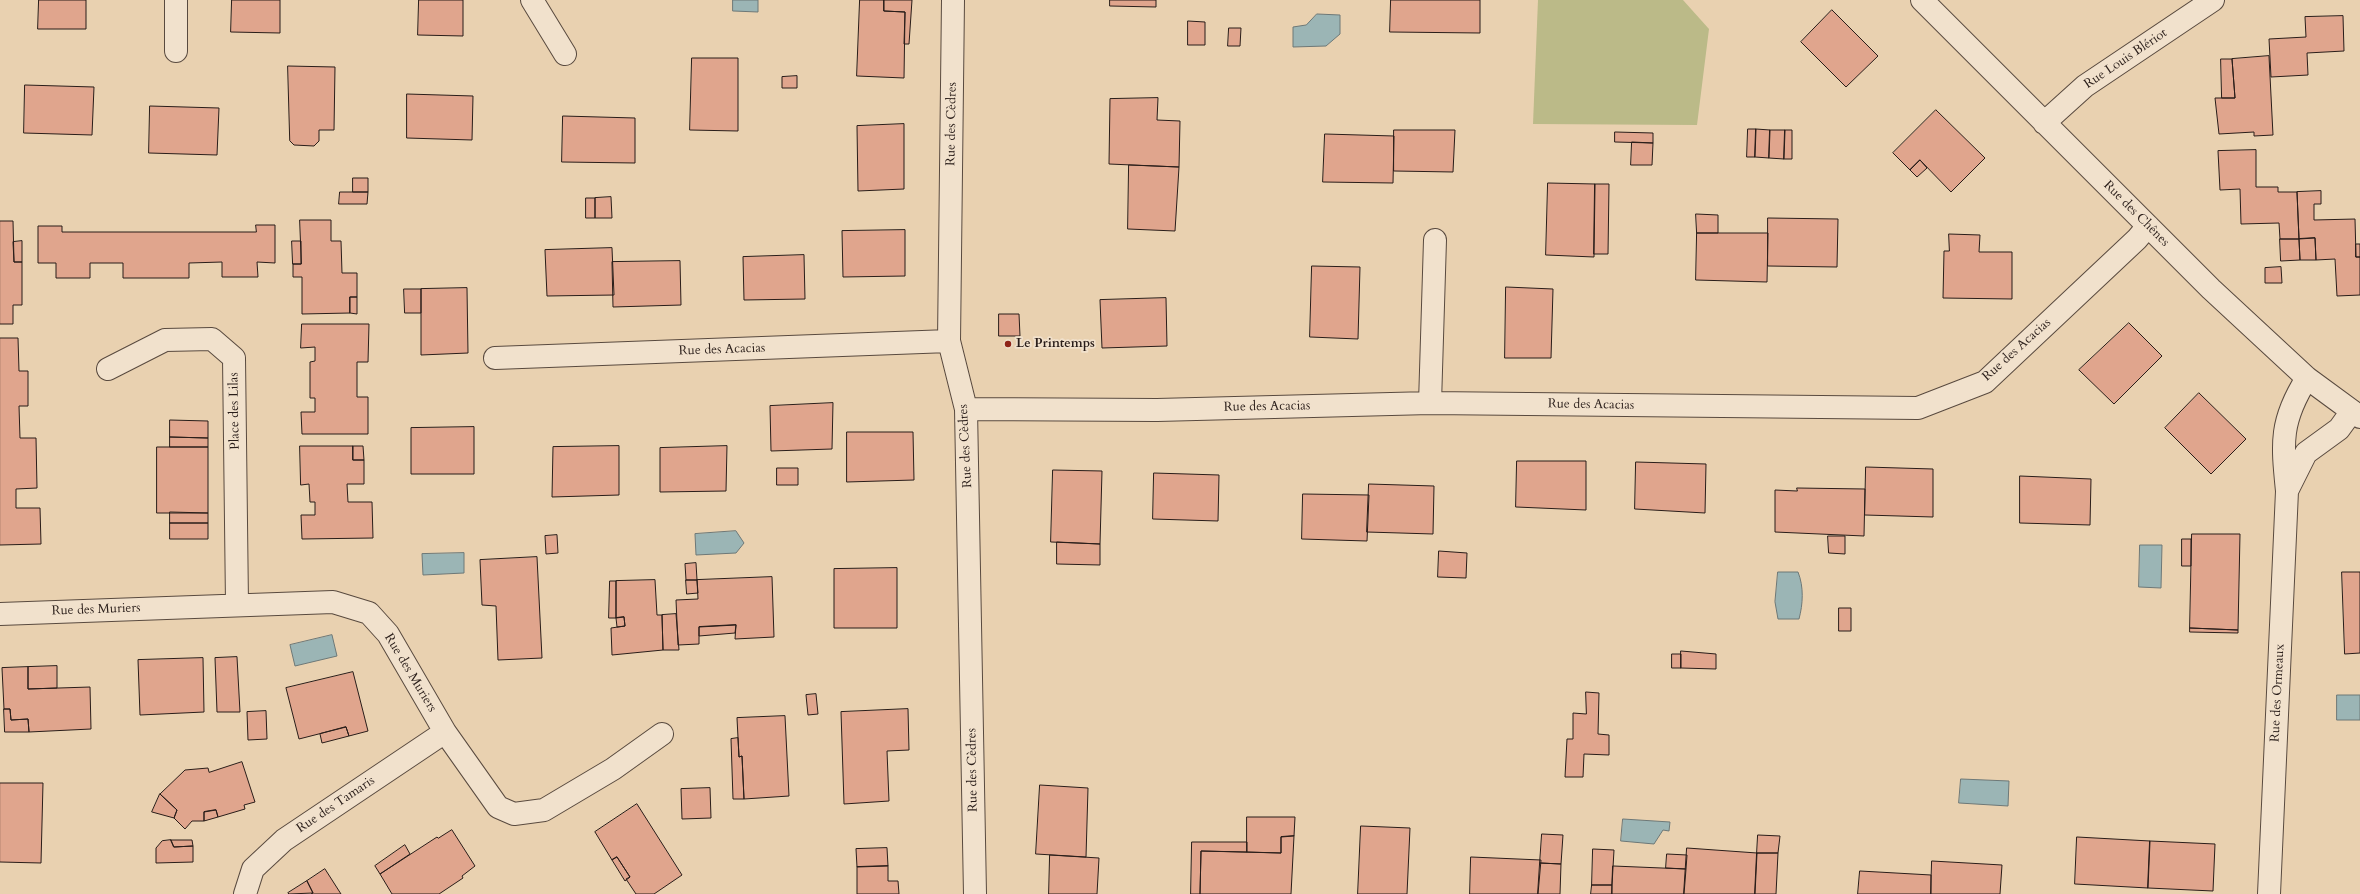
<!DOCTYPE html>
<meta charset="utf-8">
<style>
body{margin:0}
canvas{display:block;background:#e9d1b0}
</style>
<canvas width="2360" height="894"></canvas>
<script>
const ctx = document.querySelector('canvas').getContext('2d');
ctx.lineJoin = 'round';
function fill(path, color) { ctx.fillStyle = color; ctx.fill(path, 'evenodd'); }
function stroke(path, color, width, dash) { ctx.strokeStyle = color; ctx.lineWidth = width; ctx.lineCap = dash ? 'butt' : 'round'; ctx.setLineDash(dash || []); ctx.stroke(path); }
function drawText(font, color, halo, rows, align = 'center') {
  ctx.font = font + ' Cardo,serif'; ctx.lineWidth = 3.5; ctx.setLineDash([]); ctx.textBaseline = 'middle'; ctx.strokeStyle = halo; ctx.fillStyle = color; for (const [text, x, y, turn = 0] of rows) {
    ctx.save(); ctx.translate(x, y); ctx.rotate((+turn || 0) * Math.PI / 180); ctx.textAlign = isNaN(turn) ? turn : align; if (halo) ctx.strokeText(text, 0, 0); ctx.fillText(text, 0, 0); ctx.restore();
  }
}
const green = new Path2D(`
 M1538,0H1683L1709,29L1697,125L1533,124Z`);
const water = new Path2D(`
 M733,0H758V12L733,11Z
 M1317,14L1340,15V34L1326,46L1293,47V27L1306,25Z
 M736,531L744,543L736,553L696,555L695,534Z
 M2140,545H2162L2161,588L2139,587Z
 M464,553V573L423,575L422,554Z
 M1778,572H1798C1804,587 1803,604 1799,619H1778L1775,602Z
 M332,635L337,656L295,666L290,645Z
 M2337,695H2360V720H2337Z
 M1961,779L2009,781L2008,806L1959,803Z
 M1623,819L1670,822L1669,831L1663,830L1654,844L1621,841Z`);
const building = new Path2D(`
 M39,0H86V29H38Z
 M232,0H280V33L231,32Z
 M419,0H463V36L418,35Z
 M860,0H884V11L905,12L904,78L857,76Z
 M884,0H912L909,44H904L905,12L884,11Z
 M1110,0H1156V7L1110,6Z
 M1391,0H1480V33L1390,32Z
 M1832,10L1878,56L1846,87L1801,42Z
 M2343,16L2344,51L2307,53L2308,75L2271,77L2269,39L2306,37L2305,17Z
 M1188,21L1205,22V45H1188Z
 M1229,28H1241L1240,46H1228Z
 M2269,56L2273,135L2254,136V132L2219,134L2215,98H2235L2232,59Z
 M692,58H738V131L690,130Z
 M2221,59H2232L2235,98H2222Z
 M288,66L335,67L334,130H319V141L314,146L294,145L290,141Z
 M797,76V88H782V77Z
 M25,85L94,87L92,135L24,133Z
 M407,94L473,96L472,140L407,138Z
 M1158,98L1157,120L1180,121L1179,167L1109,164L1110,99Z
 M150,106L219,108L217,155L149,153Z
 M1936,110L1985,158L1951,192L1920,160L1910,170L1893,153Z
 M563,116L635,118V163L562,162Z
 M904,124V189L858,191L857,126Z
 M1748,129H1756L1755,157H1747Z
 M1756,129L1770,130L1769,158L1755,157Z
 M1394,130H1455L1453,172L1394,171Z
 M1770,130H1785L1784,159L1769,158Z
 M1785,130H1792V159H1784Z
 M1615,132L1653,133V143L1615,142Z
 M1325,134L1394,136L1393,183L1323,182Z
 M1632,142L1653,143L1652,165H1631Z
 M2256,150V187H2278V192H2297L2299,239H2280L2279,223L2241,224L2240,189L2220,190L2218,151Z
 M1920,160L1927,168L1917,177L1910,170Z
 M1129,165L1179,167L1175,231L1128,229Z
 M353,178H368V192H353Z
 M1548,183L1595,184L1594,257L1546,255Z
 M1595,184H1609L1608,254H1594Z
 M2321,191V204H2314V220L2355,219L2356,257H2360V295L2337,296L2335,259L2316,260L2315,238L2299,239L2297,192Z
 M340,192H368L367,204H339Z
 M611,197L612,218H595V198Z
 M586,198H595V218H586Z
 M1696,214L1718,215V233H1697Z
 M1768,218L1838,219L1837,267L1768,266Z
 M300,220H331V241H341L342,273H357V297H350V313L302,314V277H293V264H301Z
 M0,221H13L14,262H22V305H13V324H0Z
 M256,225H275V263L257,262L258,277H222V262L189,263V278H123V263H90V278H56V263H38V226H62V232H256Z
 M905,230V276L843,277L842,231Z
 M1697,233H1768L1767,282L1696,280Z
 M1949,234L1980,235L1979,252H2012V299L1943,298L1944,251H1949Z
 M2315,238L2316,260H2300L2299,239Z
 M2280,239H2299L2300,260L2281,261Z
 M22,241V262H14L13,242Z
 M292,241H301V264H293Z
 M2356,244H2360V257H2356Z
 M612,248L614,295L547,296L545,250Z
 M804,255L805,299L744,300L743,257Z
 M680,261L681,305L613,307L612,262Z
 M1312,266L1360,267L1358,339L1310,337Z
 M2281,267L2282,283H2265V268Z
 M1506,287L1553,289L1551,358H1505Z
 M467,288L468,353L421,355V289Z
 M404,289H421V313H405Z
 M350,297H357V314L350,313Z
 M1166,298L1167,346L1102,348L1100,300Z
 M999,314H1019L1020,336H999Z
 M2129,323L2162,356L2114,404L2079,370Z
 M302,324H369L368,362H357V397H368V434H302L301,412H315V398H310V362L315,361V347L301,348Z
 M0,338H18L19,371H28V406H19L20,438H36L37,488L16,489V508H40L41,544L0,545Z
 M2199,393L2246,439L2211,474L2165,428Z
 M833,403L832,449L771,451L770,406Z
 M170,420L208,421V438L170,437Z
 M474,427V474H411V428Z
 M847,432H913L914,480L847,482Z
 M170,437L208,438V447H170Z
 M300,446H353V460H364V484H347L348,502H372L373,538L302,539L301,515H315V502H310L309,484L301,485Z
 M353,446H363L364,460H353Z
 M619,446V495L552,497L553,447Z
 M727,446L726,491L660,492V448Z
 M157,447H208V513H157Z
 M1517,461H1586V510L1516,507Z
 M1636,462L1706,464L1705,513L1635,509Z
 M1866,467L1933,469V517L1865,515Z
 M777,468H798V485H777Z
 M1053,470L1102,471L1100,544L1051,542Z
 M1154,473L1219,475L1218,521L1153,519Z
 M2020,476L2091,479L2090,525L2020,523Z
 M1369,484L1434,486L1433,534L1367,532Z
 M1797,488L1865,489L1864,536L1775,532V490L1797,491Z
 M1303,494L1369,495L1367,541L1302,539Z
 M170,512L208,513V523H170Z
 M170,523H208V539H170Z
 M2192,534H2240L2238,630L2190,628Z
 M557,535L558,553L546,554L545,536Z
 M1828,536H1845V554L1829,553Z
 M2182,539H2191V566H2182Z
 M1057,542L1100,544V565L1057,564Z
 M1439,551L1467,553L1466,578L1438,577Z
 M537,557L542,658L498,660L496,606L482,605L480,560Z
 M696,563L697,580H686L685,564Z
 M897,568V628H834V569Z
 M2342,572H2360V653L2345,654Z
 M772,577L774,637L735,639L736,625L699,627V644L678,645L676,600L698,599L697,580Z
 M655,580L657,615H662L663,650L612,655L611,628L625,626L624,617L616,618V581Z
 M686,580H697L698,593L687,594Z
 M610,581H616V618H609Z
 M1839,608H1851V631H1839Z
 M676,614L679,650H663L662,615Z
 M624,617L625,626L617,627L616,618Z
 M736,625L735,633L699,636V627Z
 M2190,628L2238,630V633L2190,632Z
 M1681,651L1716,654V669L1681,668Z
 M1672,654H1681V668H1672Z
 M237,657L240,712H217L215,658Z
 M203,658L204,712L140,715L138,660Z
 M57,666V688L28,689V667Z
 M28,667V689L90,687L91,729L29,732L28,719L11,720L10,709H4L2,668Z
 M353,672L368,731L349,736L346,727L299,739L286,688Z
 M1586,692L1599,693L1598,734L1609,735V755L1584,754L1583,777H1565L1567,739H1573V713L1586,714Z
 M816,694L818,714L808,715L806,695Z
 M4,709H10L11,720L28,719L29,732H5Z
 M908,709L909,750L887,751L889,801L844,804L841,712Z
 M266,711L267,739L248,740L247,712Z
 M785,716L789,796L744,799L742,756L739,757L737,718Z
 M346,727L349,736L322,743L320,734Z
 M738,738L739,757L742,756L744,799H733L731,739Z
 M242,762L255,802L244,805L245,809L218,817L216,810L204,812V821H192L185,829L174,818L177,810L160,794L185,770L208,768L209,772Z
 M0,783H43L41,863L0,862Z
 M1040,785L1088,788L1086,857L1036,854Z
 M710,788L711,818L682,819L681,789Z
 M160,794L177,810L174,818L152,812Z
 M637,804L682,875L654,894H636L626,879L630,877L617,857L612,860L595,832Z
 M216,810L218,817L204,821V812Z
 M1247,817H1295L1294,836L1281,837V853L1247,852Z
 M1361,826L1410,828L1407,894H1358Z
 M452,830L475,866L462,876L463,878L439,894H392L380,874L437,837L438,838Z
 M1542,834L1563,835L1561,864L1540,863Z
 M1758,835L1780,836L1778,853H1757Z
 M1294,836L1291,894H1200L1201,851L1281,853V837Z
 M2077,837L2150,841L2148,888L2075,884Z
 M171,840H192L193,846L174,847Z
 M171,840L174,847L193,846V862L156,863V848L162,841Z
 M2150,841L2215,844L2213,891L2148,888Z
 M1192,842H1247V852L1201,851L1200,894H1191Z
 M405,845L410,854L380,874L375,866Z
 M887,848L888,866L857,867L856,849Z
 M1687,848L1757,853L1755,894H1684Z
 M1593,849L1614,850L1612,885H1592Z
 M1757,853H1778L1776,894H1755Z
 M1667,854L1687,855L1686,869L1666,868Z
 M1050,855L1099,858L1097,894H1049Z
 M617,857L630,877L625,881L612,860Z
 M1471,857L1541,860L1538,894H1470Z
 M1932,861L2002,865L2000,894H1931Z
 M1540,863L1561,864L1560,894H1538Z
 M888,866V881H898L899,894H857V867Z
 M1613,866L1686,869L1684,894H1612Z
 M325,869L341,894H311L313,893L307,881Z
 M1860,871L1931,875V894H1858Z
 M307,881L313,893L289,894L288,893Z
 M1592,885H1612V894H1591Z`);
const street = new Path2D(`
 M176,0V51
 M532,0L565,54
 M953,0L949,341L966,409L975,894
 M1922,0L2211,289L2307,378L2360,417
 M2044,123L2085,86L2213,0
 M495,358L949,341
 M108,369L165,340L212,339L234,358L237,604
 M1430,403L1435,240
 M966,409L1157,410L1430,403L1918,408L1985,382L2137,239L2148,226
 M2287,491L2306,453L2339,429L2352,411
 M0,614L333,602L369,613L388,634L445,732L498,807L514,814L544,810L613,769L662,734
 M245,894L253,869L284,840L445,732
 M2269,894L2287,491C2282,442 2280,421 2307,378`);
const markers = [
 [1008,344,4,"#8f2418"]
];
const streetNames = [
 ["Rue Louis Blériot",2126,59,-34],
 ["Rue des Cèdres",952,124,-89],
 ["Rue des Chênes",2136,214,45],
 ["Rue des Acacias",722,350,-2],
 ["Rue des Acacias",2017,350,-42],
 ["Rue des Acacias",1591,405,1],
 ["Rue des Acacias",1267,407,-1],
 ["Place des Lilas",235,411,-91],
 ["Rue des Cèdres",966,446,-93],
 ["Rue des Muriers",96,610,-2],
 ["Rue des Muriers",410,673,59],
 ["Rue des Ormeaux",2278,693,-87],
 ["Rue des Cèdres",973,770,-91],
 ["Rue des Tamaris",336,805,-34]
];
const poiNames = [
 ["Le Printemps",1016,344]
];
fill(green, '#bbba88');
fill(water, '#9bb5b5');
stroke(water, '#6d7877', 1);
fill(building, '#e0a58d');
stroke(building, '#291d19', 1);
stroke(street, '#594a3f', 24);
stroke(street, '#f1e1cc', 22);
for (const [x, y, r, color] of markers) { const dot = new Path2D(); dot.arc(x, y, r, 0, 2 * Math.PI); ctx.fillStyle = color; ctx.fill(dot); stroke(dot, '#f1e1cc', 1.5); }
drawText('13px', '#291d19', '#f1e1cc', streetNames);
drawText('bold 13px', '#291d19', '#f1e1cc', poiNames, 'left');
</script>
